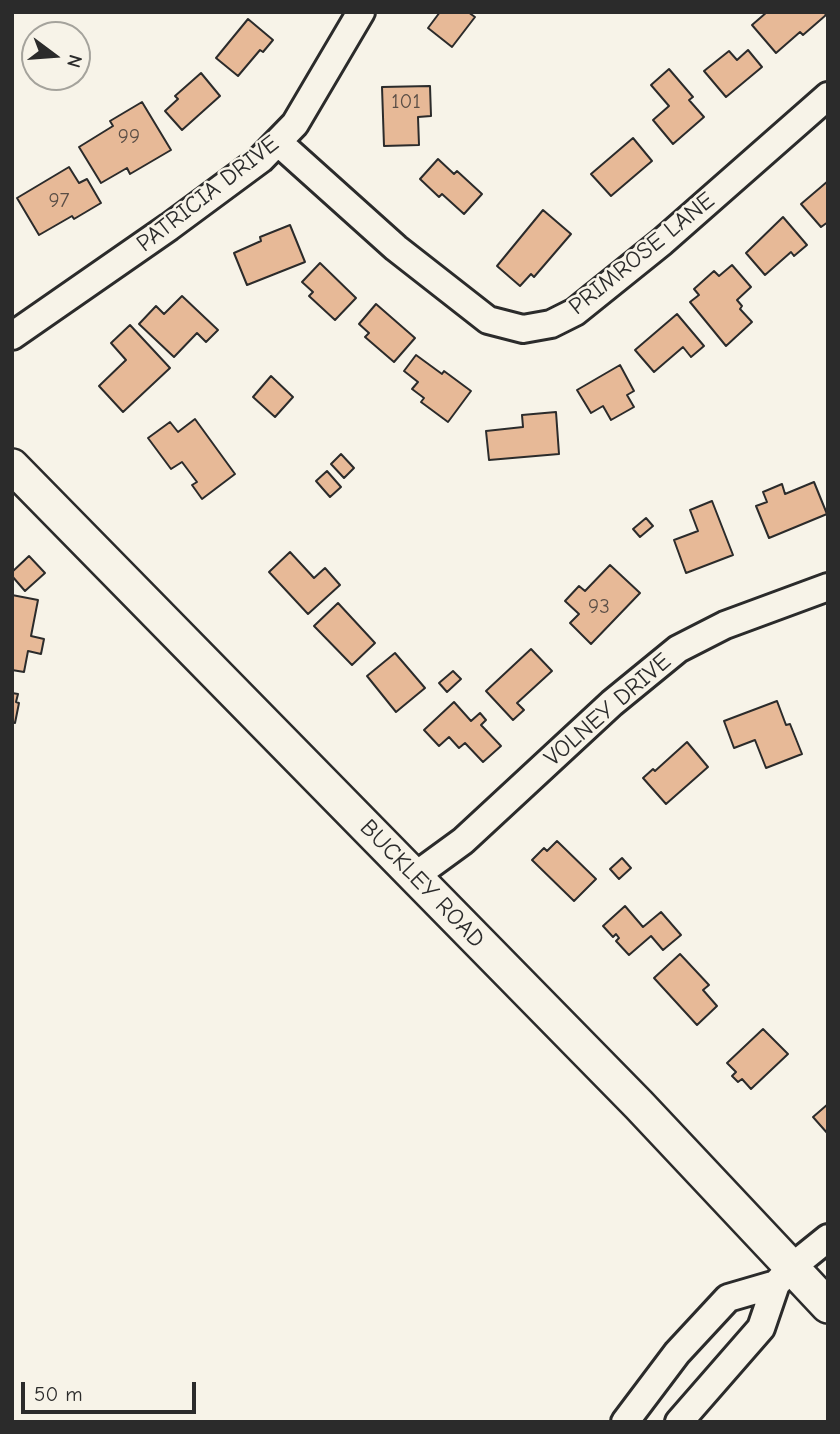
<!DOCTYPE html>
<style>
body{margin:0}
#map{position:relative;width:840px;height:1434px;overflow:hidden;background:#f7f3e8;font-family:"Comic Neue",sans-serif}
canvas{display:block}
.frame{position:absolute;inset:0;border:14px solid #2b2b2b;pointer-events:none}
.north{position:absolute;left:21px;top:21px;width:70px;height:70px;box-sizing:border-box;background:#f7f3e8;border:2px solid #a5a39c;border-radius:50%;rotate:106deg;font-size:19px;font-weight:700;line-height:28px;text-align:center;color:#2b2b2b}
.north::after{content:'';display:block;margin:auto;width:24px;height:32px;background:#2b2b2b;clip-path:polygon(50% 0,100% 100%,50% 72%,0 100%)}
.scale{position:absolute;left:21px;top:1382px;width:175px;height:32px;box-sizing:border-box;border:4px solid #2b2b2b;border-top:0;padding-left:9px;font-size:21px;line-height:24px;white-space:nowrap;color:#2b2b2b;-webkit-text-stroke:5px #f7f3e8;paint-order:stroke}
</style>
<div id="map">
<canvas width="840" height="1434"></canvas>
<div class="frame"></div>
<div class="north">N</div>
<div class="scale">50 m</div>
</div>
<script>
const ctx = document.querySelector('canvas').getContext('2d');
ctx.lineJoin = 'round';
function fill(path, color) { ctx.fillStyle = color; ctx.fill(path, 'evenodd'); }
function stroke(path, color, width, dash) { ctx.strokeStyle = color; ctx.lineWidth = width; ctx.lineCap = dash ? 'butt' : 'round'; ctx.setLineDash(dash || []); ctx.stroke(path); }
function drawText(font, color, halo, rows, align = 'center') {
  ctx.font = font + ' "Comic Neue",sans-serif'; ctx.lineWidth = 5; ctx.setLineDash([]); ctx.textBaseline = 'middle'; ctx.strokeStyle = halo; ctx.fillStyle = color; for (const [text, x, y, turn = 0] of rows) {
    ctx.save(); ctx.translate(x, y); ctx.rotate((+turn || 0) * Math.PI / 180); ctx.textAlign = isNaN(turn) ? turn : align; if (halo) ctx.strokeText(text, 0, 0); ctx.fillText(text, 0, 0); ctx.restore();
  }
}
const building = new Path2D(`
 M440,12H468L475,17L452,47L428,28Z
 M767,12H824L826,15L803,35L800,32L776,53L752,25Z
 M248,19L273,40L263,52L260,50L238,76L216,58Z
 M748,50L762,67L726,97L704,71L729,51L737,60Z
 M669,69L693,97L689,100L704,117L673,144L653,120L669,106L651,85Z
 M201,73L220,96L182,130L165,111L178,99L175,96Z
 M430,86L431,116L418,117L419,145L384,146L382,87Z
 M142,102L171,150L130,174L127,168L101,183L79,147L113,126L110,121Z
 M633,138L652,161L611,196L591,174Z
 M438,159L454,174L457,171L482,194L464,214L442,194L439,197L420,179Z
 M69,167L79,183L87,179L101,203L74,219L72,216L39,235L17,198Z
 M828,181V222L821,227L801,204Z
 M543,210L571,234L534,277L531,274L520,286L497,266Z
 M783,217L807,245L794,256L791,252L765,275L746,253Z
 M290,225L305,262L247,285L234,253L261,241L260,237Z
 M320,263L356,298L335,320L309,296L313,292L302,282Z
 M732,265L751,287L737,300L742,306L740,309L752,322L726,346L690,302L699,295L694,289L714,271L719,276Z
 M182,296L218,330L206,342L197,333L174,357L139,324L156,306L164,314Z
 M376,304L415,338L394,362L365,337L369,333L359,324Z
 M677,314L704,346L691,357L683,347L654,372L635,350Z
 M130,325L170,368L123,412L99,386L126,360L111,343Z
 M416,355L442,374L444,371L471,391L448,422L421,402L424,398L412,389L418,382L404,371Z
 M620,365L634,391L627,395L634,407L611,420L603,406L591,413L577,390Z
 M271,376L293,397L275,417L253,397Z
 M556,412L559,454L489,460L486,431L523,427L522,415Z
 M195,419L235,474L202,499L192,485L197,482L182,462L171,469L148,438L170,422L178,432Z
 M341,454L354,468L344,478L331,464Z
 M327,471L341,487L330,497L316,481Z
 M814,482L827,514L769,538L756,506L767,502L763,492L782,484L785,494Z
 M712,501L733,555L686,573L674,540L698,531L690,510Z
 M646,518L653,526L640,537L633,529Z
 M290,552L314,578L325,568L340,585L308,614L269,572Z
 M29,556L45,573L25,591L12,576V572Z
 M610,565L640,593L591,644L570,623L579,614L565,601L579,586L585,591Z
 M12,595L38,600L31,636L44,639L41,654L28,651L24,672L12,670Z
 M338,603L375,643L352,665L314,626Z
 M531,649L552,671L517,703L524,710L513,720L486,691Z
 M395,653L425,688L396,712L367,676Z
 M453,671L461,679L447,692L439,683Z
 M12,693L18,694L16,702L19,703L15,723L12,722Z
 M777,701L786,725L790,724L802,754L766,768L755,740L734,748L724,721Z
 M454,702L471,721L480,713L486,720L481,725L501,746L483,762L465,743L459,748L449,737L439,746L424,730Z
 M687,742L708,767L666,804L643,778L653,769L655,771Z
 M557,841L596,879L574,901L532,860L544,848L547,851Z
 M622,858L631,868L619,879L610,869Z
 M625,906L643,927L661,912L681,935L663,950L651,936L629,955L616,941L619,938L616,934L613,937L603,926Z
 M680,954L709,985L703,990L717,1006L697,1025L654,978Z
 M763,1029L788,1054L751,1089L742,1079L738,1082L732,1076L736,1072L727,1063Z
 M828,1104V1134L813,1117Z`);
const minor = new Path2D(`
 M278,142L396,248L488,320L523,329L551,324L575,312L662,242L828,96
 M12,336L169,227L261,159L295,124L361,12
 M415,876L463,841L612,703L678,649L725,625L828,587
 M625,1422L677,1353L728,1298L776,1284
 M679,1422L761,1328L776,1284L792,1267L828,1238`);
const tertiary = new Path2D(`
 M12,466L639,1105L828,1306`);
const numberNames = [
 ["101",406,102],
 ["99",129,137],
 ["97",59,201],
 ["93",599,607]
];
const streetNames = [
 ["PATRICIA DRIVE",208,194,-38],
 ["PRIMROSE LANE",642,254,-39],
 ["VOLNEY DRIVE",608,710,-41],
 ["BUCKLEY ROAD",422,884,46]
];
fill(building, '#e7b997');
stroke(building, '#2b2b2b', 2);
stroke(minor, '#2b2b2b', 32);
stroke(tertiary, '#2b2b2b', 38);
stroke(minor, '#f7f3e8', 26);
stroke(tertiary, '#f7f3e8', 33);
drawText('21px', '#5a4e46', null, numberNames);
drawText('24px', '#2b2b2b', '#f7f3e8', streetNames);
</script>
